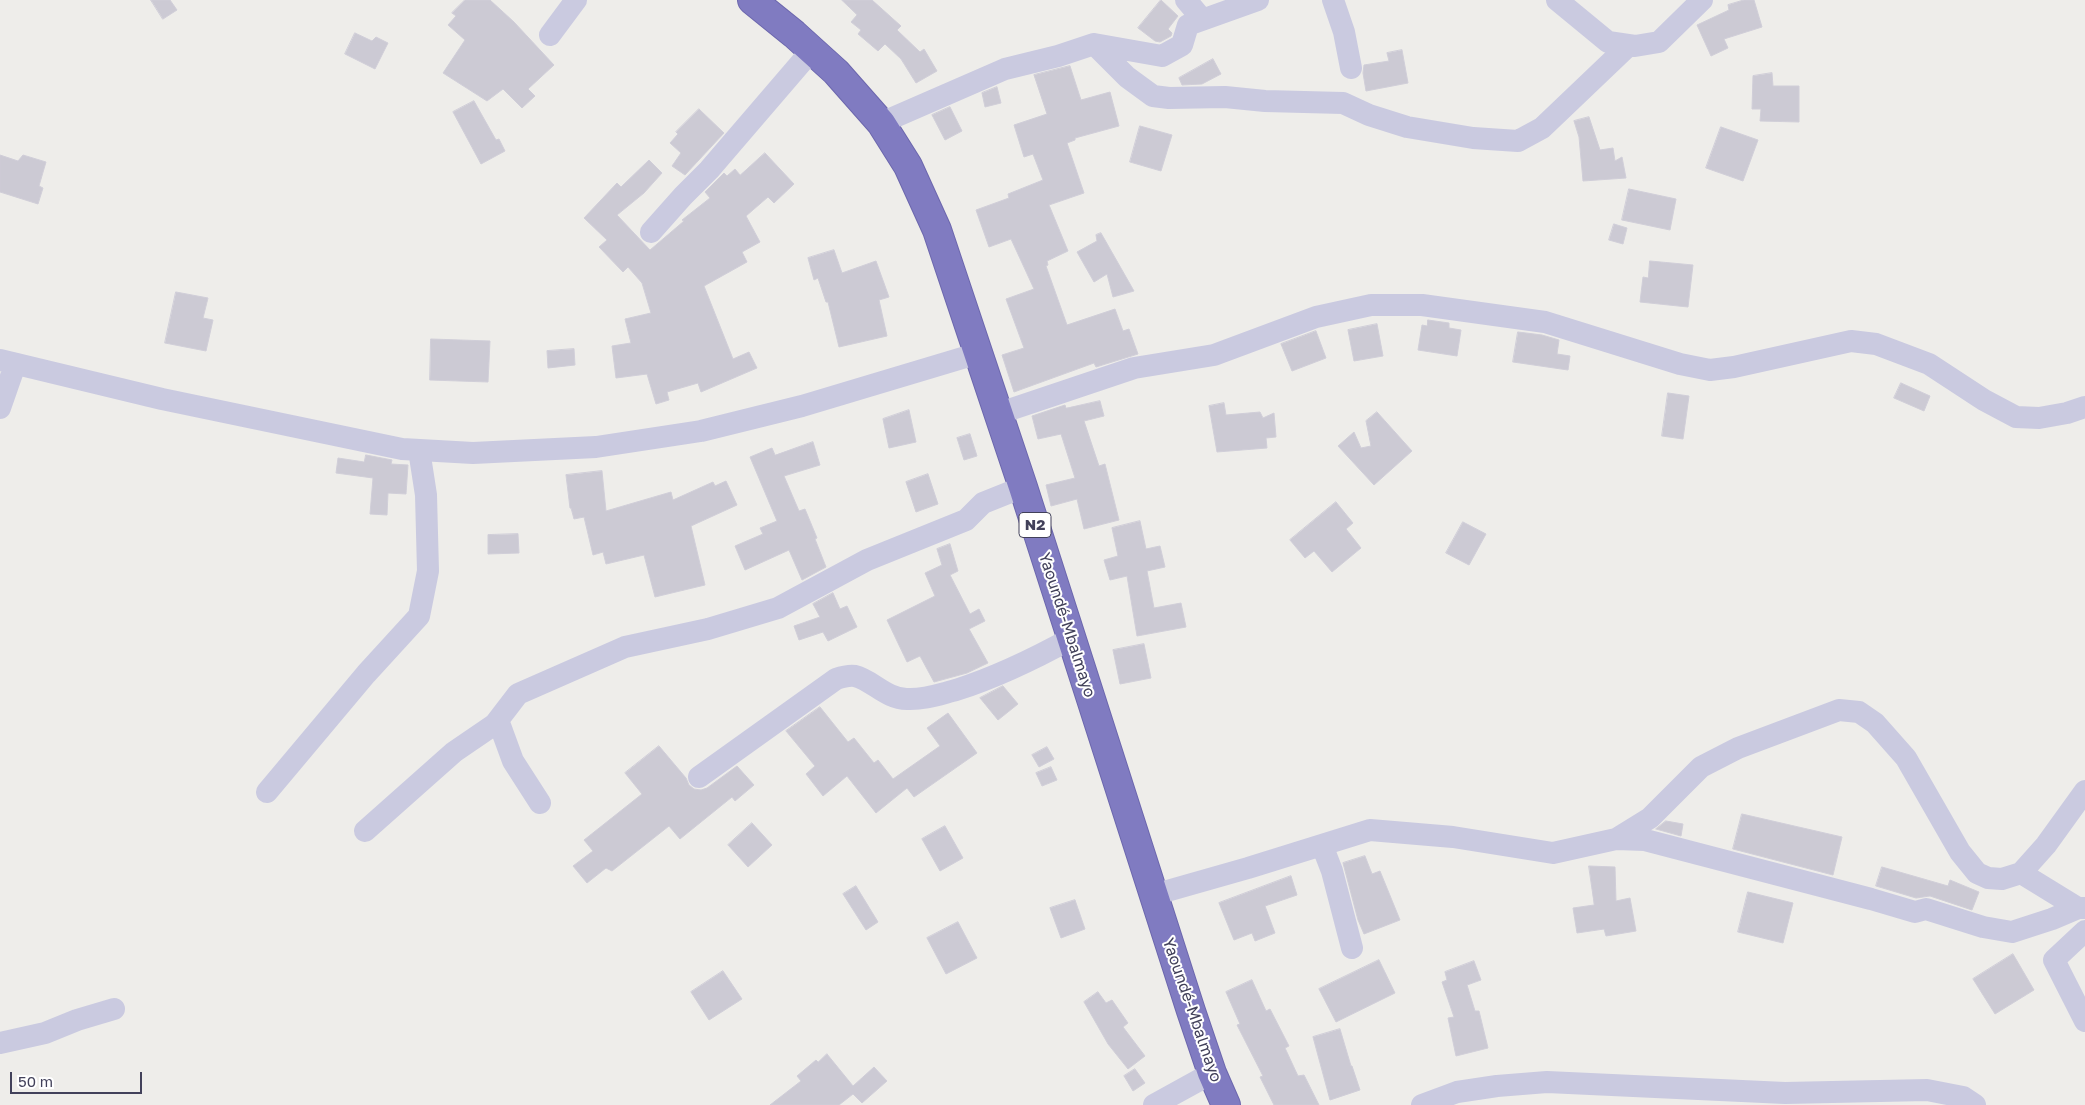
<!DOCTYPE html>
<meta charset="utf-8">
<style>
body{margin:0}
#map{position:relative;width:2085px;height:1105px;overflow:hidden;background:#eeedea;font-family:"Golos Text",sans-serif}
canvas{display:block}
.scale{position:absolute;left:10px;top:1072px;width:132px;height:22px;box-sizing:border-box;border:2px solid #42415a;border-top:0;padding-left:6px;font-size:15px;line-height:18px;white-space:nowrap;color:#42415a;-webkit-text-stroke:4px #fff;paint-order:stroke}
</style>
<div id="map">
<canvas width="2085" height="1105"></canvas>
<div class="scale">50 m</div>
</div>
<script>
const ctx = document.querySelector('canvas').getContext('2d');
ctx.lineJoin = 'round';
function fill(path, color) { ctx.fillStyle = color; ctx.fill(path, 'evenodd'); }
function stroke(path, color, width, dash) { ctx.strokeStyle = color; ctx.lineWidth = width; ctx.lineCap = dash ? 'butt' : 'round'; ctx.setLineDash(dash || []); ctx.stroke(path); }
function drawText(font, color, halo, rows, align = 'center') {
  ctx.font = font + ' "Golos Text",sans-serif'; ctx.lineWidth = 4; ctx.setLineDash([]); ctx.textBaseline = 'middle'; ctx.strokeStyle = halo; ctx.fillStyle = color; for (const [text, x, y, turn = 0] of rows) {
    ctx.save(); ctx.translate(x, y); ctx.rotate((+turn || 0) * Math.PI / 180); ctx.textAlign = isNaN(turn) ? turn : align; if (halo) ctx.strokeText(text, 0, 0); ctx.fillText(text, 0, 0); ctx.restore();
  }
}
const building = new Path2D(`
 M151,0H170L177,10L163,19Z
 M465,0H490L514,22L554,65L528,89L535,96L522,108L503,89L487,101L443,73L465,40L448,25L456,16L452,13Z
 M842,0H872L901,26L897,30L920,52L924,49L937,71L916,83L901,59L885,44L878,51L858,34L861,30L851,22L857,15Z
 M1161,0L1178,16L1168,29L1172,33L1171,36L1160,42L1155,41L1138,28Z
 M1744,0H1754L1762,27L1724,39L1728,48L1711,56L1697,25L1729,10L1728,5Z
 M355,33L372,41L376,37L388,43L375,69L345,54Z
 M1402,50L1408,83L1366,91L1363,73L1364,65L1389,61L1387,53Z
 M1213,59L1221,74L1202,84L1182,85L1179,78Z
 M1070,66L1081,100L1110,92L1119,126L1075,138V140L1067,143L1084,193L1049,205L1068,251L1047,261L1048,265L1046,266L1067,325L1115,309L1123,331L1129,329L1138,354L1096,367L1094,363L1014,392L1002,355L1024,348L1006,299L1034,289L1011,239L989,247L976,210L1009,198L1008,194L1043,180L1033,154L1024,157L1014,125L1047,114L1034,75Z
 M1772,73L1773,86H1799V122L1760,121L1761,109H1752L1753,76Z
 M997,87L1001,103L985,107L982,93Z
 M474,101L496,140L499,139L505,151L481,164L453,112Z
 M950,107L962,131L945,140L932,115Z
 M699,109L724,133L685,175L672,166L681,153L670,143L678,134L676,132Z
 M1589,117L1600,150L1613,148L1615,161L1622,157L1626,178L1583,181L1579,137L1574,121Z
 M1140,126L1172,135L1161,171L1130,162Z
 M1721,127L1758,140L1743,181L1706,168Z
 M765,153L794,184L774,203L768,197L746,216L760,242L742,252L747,262L704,286L733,359L749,352L757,368L701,392L698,383L667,392L669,400L656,404L647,374L616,378L612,346L631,343L625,319L651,313L642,283L628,267L623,272L599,247L607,240L584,218L617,183L621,187L649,160L662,173L644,193L617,215L650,250L684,221L682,220L710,198L705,192L724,173L727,176L735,169L740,175Z
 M0,155L18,161L23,155L46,162L39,186L43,188L38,204L0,192Z
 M1629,189L1676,199L1670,230L1622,220Z
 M1614,224L1627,228L1623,244L1609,240Z
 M1101,233L1134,291L1113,297L1107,274L1094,282L1077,252L1097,241L1096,235Z
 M834,250L842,273L876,261L889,297L879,300L887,336L839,347L828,302H826L818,278L814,280L808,258Z
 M1650,261L1693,265L1688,307L1640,302L1643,277L1648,278Z
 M176,292L208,298L203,318L213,320L206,351L165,343Z
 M1428,320L1449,323V328L1461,330L1457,356L1418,350L1422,325L1427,326Z
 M1377,324L1383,356L1354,361L1348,330Z
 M1316,331L1326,358L1292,371L1281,344Z
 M1518,332L1542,335L1559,340L1557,354L1570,356L1568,370L1513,362Z
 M431,339L490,341L488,382L430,380Z
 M574,349L575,365L548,368L547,351Z
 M1901,383L1930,396L1924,411L1894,398Z
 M1668,393L1689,396L1683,439L1662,436Z
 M1100,401L1104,416L1084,421L1099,466L1105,464L1119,520L1084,529L1077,499L1051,506L1046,485L1075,478L1061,434L1038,439L1032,416L1065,405L1066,408Z
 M1224,403L1226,415L1260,412L1263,418L1274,413L1276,437L1266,438L1267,448L1217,452L1209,406Z
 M909,410L916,442L889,448L883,419Z
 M1377,412L1412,451L1374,485L1338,446L1354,432L1361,448L1371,446L1366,421Z
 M970,434L977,456L964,460L957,438Z
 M813,442L820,465L784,476L799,511L805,509L817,538L815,539L826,567L802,580L789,550L745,570L735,546L763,534L760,528L777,521L750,457L772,448L775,455Z
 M366,455L392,460L391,464L408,465L406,494L388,493L387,515L370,514L373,478L336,473L338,458L364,462Z
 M602,471L606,511L671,492L673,500L713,482L715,486L726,481L737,505L691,526L705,585L655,597L644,555L606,564L603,552L593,555L584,517L574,519L571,508H570L566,475Z
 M928,474L938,504L916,512L906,482Z
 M1336,502L1353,523L1346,529L1361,548L1332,572L1314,551L1305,558L1290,540Z
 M1140,521L1146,549L1160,546L1165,567L1147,571L1154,608L1181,603L1186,627L1137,636L1127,576L1110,580L1104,560L1118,556L1112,528Z
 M1463,522L1486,534L1469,565L1446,553Z
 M518,534L519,553L488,554V535Z
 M950,544L958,571L950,575L970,614L979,609L985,621L969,629L988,663L967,673L934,682L920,656L907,662L887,620L935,596L925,573L942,565L937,549Z
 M833,593L840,609L847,606L857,627L828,641L823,632L799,640L794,626L820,617L813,604Z
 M1144,644L1151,678L1120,684L1113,650Z
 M1003,686L1018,704L998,720L980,698Z
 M820,707L848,742L854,738L874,763L878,760L893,779L940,746L927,728L948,713L977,753L914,797L907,788L876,813L847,776L823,796L806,774L815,766L786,731Z
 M659,746L686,778L689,785L694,789L701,790L707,788L737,766L754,785L735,801L732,797L680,839L669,826L612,871L606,868L587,883L573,866L593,851L584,840L642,794L625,773Z
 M1047,747L1054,759L1039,767L1032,755Z
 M1051,767L1057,780L1042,786L1036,773Z
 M1742,814L1842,837L1833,875L1733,849Z
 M1666,821L1683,824L1681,836L1656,829Z
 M752,823L772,845L748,867L728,845Z
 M945,826L963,858L940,871L922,839Z
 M1365,856L1372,874L1380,871L1400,920L1364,934L1358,920L1343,863Z
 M1589,866L1615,867L1616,901L1630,898L1636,931L1606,936L1604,929L1577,933L1573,908L1594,905Z
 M1882,867L1948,886L1950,880L1979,892L1972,910L1930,896L1916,898L1876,886Z
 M1291,876L1297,895L1265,906L1275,933L1255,941L1252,933L1234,940L1219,903Z
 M856,886L878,922L866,930L843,894Z
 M1748,892L1793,903L1783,943L1738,932Z
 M1075,900L1085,929L1061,938L1050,908Z
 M958,922L977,958L946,974L927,938Z
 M2013,954L2034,990L1995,1014L1973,979Z
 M1379,960L1395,993L1336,1022L1319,989Z
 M1474,961L1481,980L1467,985L1475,1011H1479L1488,1048L1456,1056L1448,1018L1454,1017L1442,982L1447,980L1445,972Z
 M723,971L742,999L709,1020L691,992Z
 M1252,980L1266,1011L1270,1009L1289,1046L1285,1048L1298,1076L1304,1075L1319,1105H1274L1260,1077L1263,1076L1237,1025L1240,1024L1226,992Z
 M1098,992L1106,1003L1112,1000L1128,1023L1123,1027L1145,1056L1128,1069L1108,1044L1084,1002Z
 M1340,1029L1351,1066H1352L1360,1090L1330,1100L1313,1037Z
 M827,1054L853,1086L874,1067L887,1081L862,1103L853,1094L839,1105H770L801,1081L797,1076L816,1060L818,1062Z
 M1135,1069L1145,1083L1133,1091L1124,1076Z`);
const minor = new Path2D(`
 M1186,0L1202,19
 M1333,0L1344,32L1351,68
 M1557,0L1608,42L1635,46L1659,42L1702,0
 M550,35L576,0
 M1094,44L1127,77L1153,96L1169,98L1225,97L1265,101L1343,103L1369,115L1407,127L1473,138L1518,141L1542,128L1629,45
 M881,123L1005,69L1058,56L1094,44L1162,56L1182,45L1188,25L1258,0
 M651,232L683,196L709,170L812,50
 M0,360L162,399L402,449L473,453L596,447L701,431L802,406L979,353
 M0,408L15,365
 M997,414L1134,368L1214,355L1316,317L1371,305H1422L1545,322L1680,364L1710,370L1734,367L1851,341L1876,344L1929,364L1984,400L2016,417L2039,418L2067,413L2085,407
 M498,720L513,761L540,803
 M699,777L836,679C842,677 848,675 855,676C872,680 886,699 907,699C924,700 940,694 956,690C997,677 1034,659 1072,638
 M267,792L366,674L419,616L428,571L426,495L419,450
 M365,831L454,752L495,724L518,694L625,647L708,629L778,608L867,560L966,520L983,503L1023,487
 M1616,839L1645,840L1871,899L1915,912L1926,909L1983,927L2012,932L2052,919L2078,908H2085
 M1322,845L1332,871L1352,948
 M2021,873L2078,908
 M1153,895L1248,868L1370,830L1453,837L1553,853L1616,839L1650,818L1701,767L1738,748L1839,710L1859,712L1875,723L1906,758L1960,852L1977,873L1988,878L2002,879L2021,873L2046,845L2085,791
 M2085,931L2054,960L2085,1021
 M0,1043L45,1033L77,1020L114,1009
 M1154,1105L1212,1073
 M1422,1105L1457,1092L1497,1086L1547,1082L1785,1093L1927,1090L1963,1097L1975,1105`);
const highway = new Path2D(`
 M752,0L794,34L836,72L881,123L908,166L937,230L1023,487L1191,1011L1212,1073L1226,1105`);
const shields = [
 [1035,525,32]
];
const shieldNames = [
 ["N2",1035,525]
];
const streetNames = [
 ["Yaoundé-Mbalmayo",1067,625,72],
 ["Yaoundé-Mbalmayo",1192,1010,71]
];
fill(building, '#cccad4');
stroke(building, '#d0ced8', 1);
stroke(highway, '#6c67ad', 30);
stroke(minor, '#cacae0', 22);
stroke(highway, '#807bc1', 28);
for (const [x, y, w] of shields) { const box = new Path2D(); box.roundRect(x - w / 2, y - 12.5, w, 25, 4); ctx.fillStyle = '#fff'; ctx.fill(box); stroke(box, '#42415a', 1); }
drawText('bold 15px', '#42415a', null, shieldNames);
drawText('16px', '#42415a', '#fff', streetNames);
</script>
